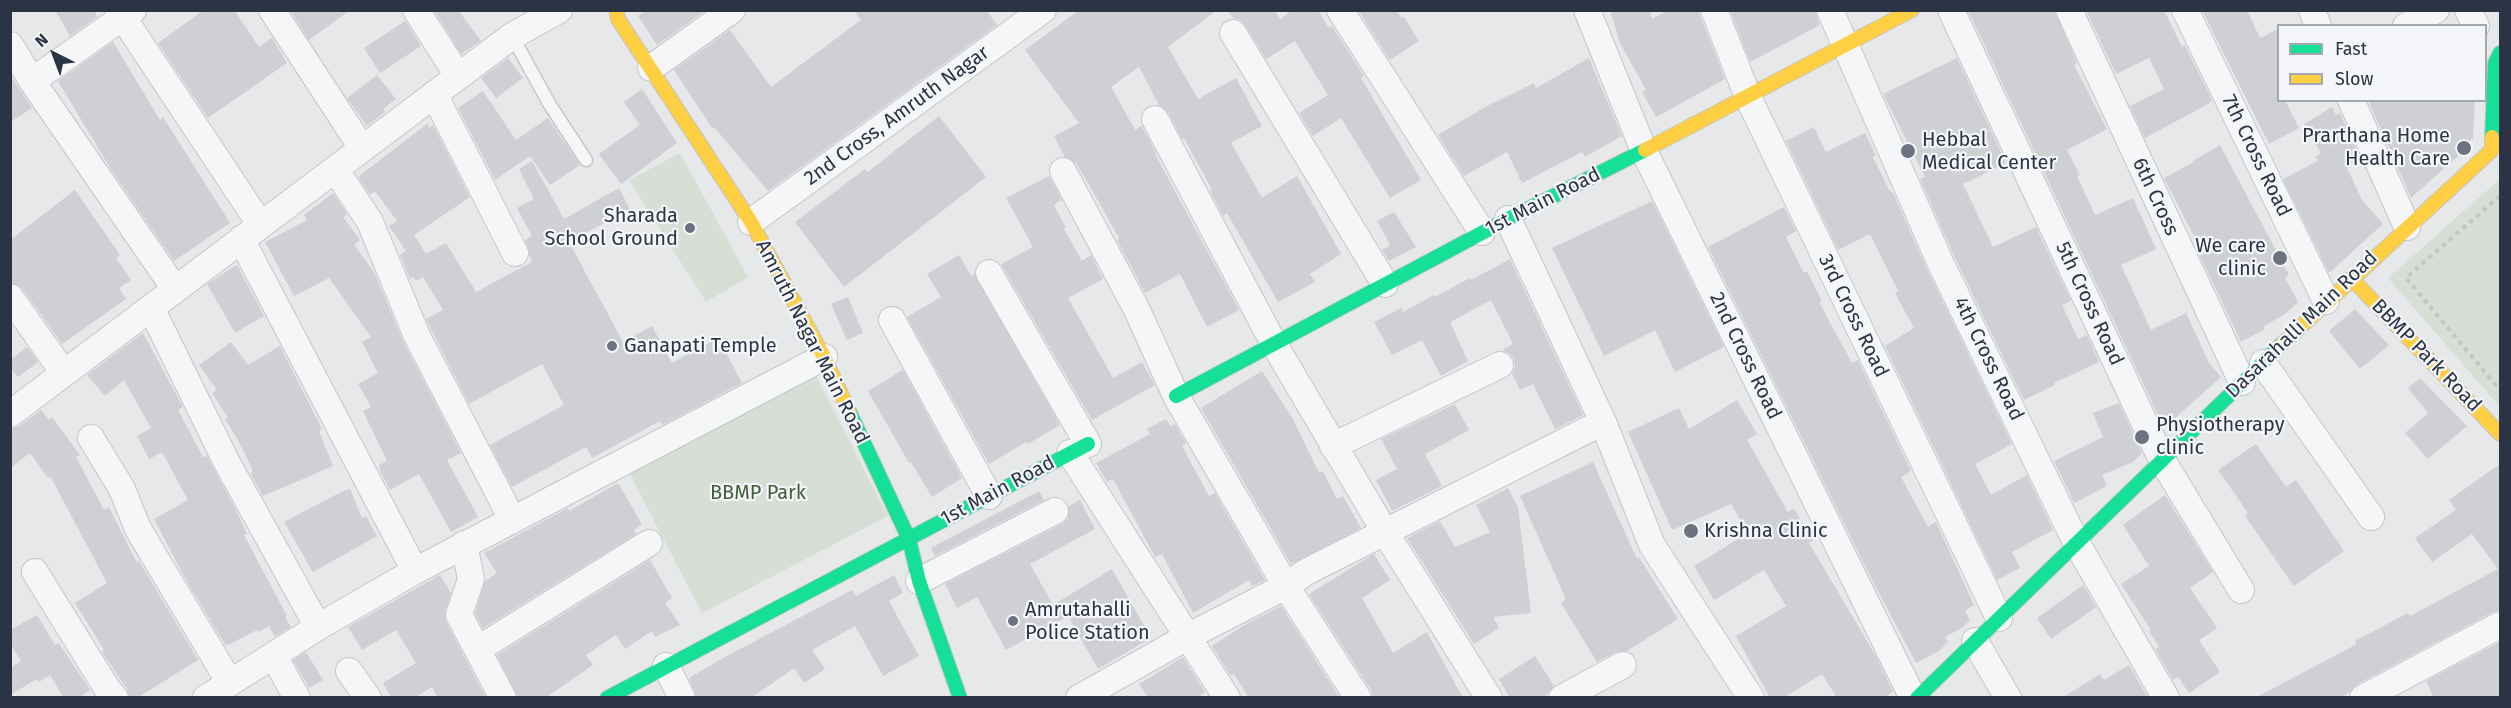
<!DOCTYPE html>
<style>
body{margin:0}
#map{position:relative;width:2511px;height:708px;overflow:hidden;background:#e6e8ea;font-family:"Fira Sans",sans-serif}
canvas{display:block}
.frame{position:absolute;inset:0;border:12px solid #2b3445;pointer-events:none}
.legend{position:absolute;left:2277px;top:24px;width:210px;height:78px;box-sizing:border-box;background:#f4f6f9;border:2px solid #a4a8b1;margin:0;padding:8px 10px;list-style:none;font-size:18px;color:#2b3445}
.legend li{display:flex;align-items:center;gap:12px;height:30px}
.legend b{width:30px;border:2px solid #a4a8b1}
.north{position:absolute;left:24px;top:24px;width:60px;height:60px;-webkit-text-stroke:4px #f4f6f9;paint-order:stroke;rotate:318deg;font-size:16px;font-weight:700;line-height:24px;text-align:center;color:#2b3445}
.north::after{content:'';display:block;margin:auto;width:21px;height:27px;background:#2b3445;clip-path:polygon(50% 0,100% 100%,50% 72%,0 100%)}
</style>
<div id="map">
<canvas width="2511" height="708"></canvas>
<div class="frame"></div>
<ul class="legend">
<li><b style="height:8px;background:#16e098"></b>Fast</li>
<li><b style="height:8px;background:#ffcf43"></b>Slow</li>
</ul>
<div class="north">N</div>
</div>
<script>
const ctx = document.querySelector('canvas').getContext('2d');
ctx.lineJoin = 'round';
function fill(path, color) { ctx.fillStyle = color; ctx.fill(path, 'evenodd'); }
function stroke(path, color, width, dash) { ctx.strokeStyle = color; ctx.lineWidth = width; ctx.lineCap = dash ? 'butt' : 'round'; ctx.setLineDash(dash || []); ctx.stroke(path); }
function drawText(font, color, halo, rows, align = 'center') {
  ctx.font = font + ' "Fira Sans",sans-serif'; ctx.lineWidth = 4.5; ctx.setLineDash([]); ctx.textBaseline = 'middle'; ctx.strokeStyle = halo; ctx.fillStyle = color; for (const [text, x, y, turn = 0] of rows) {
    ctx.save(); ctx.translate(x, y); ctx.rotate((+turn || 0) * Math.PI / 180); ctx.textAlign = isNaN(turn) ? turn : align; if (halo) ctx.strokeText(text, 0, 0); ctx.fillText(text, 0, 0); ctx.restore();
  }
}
const green = new Path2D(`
 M680,153L748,277L706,302L629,180Z
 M2500,179V407L2388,278Z
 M814,372L888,516L702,613L627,469Z`);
const building = new Path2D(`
 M55,10H94L97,17L70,36Z
 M204,10H234L259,47L272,38L287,63L208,118L158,43Z
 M290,10H350L309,40Z
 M434,10H458L481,41L461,54Z
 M647,10H706L657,45L638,16Z
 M853,10H986L997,25L768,191L714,127L712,128L674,70L730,30L771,87L861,20Z
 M1079,10H1217L1168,47L1198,99L1236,78L1262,126L1231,143L1261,196L1263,197L1297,176L1341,254L1310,274L1315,282L1278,302L1227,213L1223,216L1210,191L1212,190L1184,138L1182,139L1168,112L1159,105L1139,67L1111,87L1135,130L1142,126L1156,153L1155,154L1239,310L1207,327L1180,274L1145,293L1117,240L1119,238L1089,185L1076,163L1065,157L1054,136L1079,123L1025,50Z
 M1228,10H1274L1280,19L1293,10H1318L1328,27L1332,26L1364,76L1361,78L1421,180L1390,198L1341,118L1313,136L1299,113L1328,95L1295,41L1266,59L1245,25L1240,20L1233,18Z
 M1358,10H1397L1401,18L1404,17L1419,41L1390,60Z
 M1610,10H1650L1652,19L1668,10H1698L1725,79L1656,117L1642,92L1646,90L1620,43Z
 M1730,10H1815L1820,25L1750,62Z
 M1968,10H2054L2077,63L2074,65L2107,129L2067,150L2080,175L2077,176L2095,215L2133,198L2156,249L2121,265L2151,330L2186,313L2209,363L2221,377L2164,428Z
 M2086,10H2164L2182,47L2185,45L2212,100L2210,103L2145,138L2130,106L2164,89L2149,58L2116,74Z
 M2202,10H2247L2260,38L2278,29V100H2285L2299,128L2269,144Z
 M405,21L421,46L380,73L364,48Z
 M113,42L160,120L163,117L230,223L174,261L112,171L58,81Z
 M508,58L523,78L496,98L481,78Z
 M1589,58L1622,136L1585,157L1582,152L1522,183L1507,152L1464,176L1438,135L1485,107L1534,83L1536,88Z
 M1957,58L2006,163L1963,184L1993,247L2036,227L2071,301L2062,305L2078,339L2087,335L2099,362L2054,383L2055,385L2024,400L1954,256L1920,179L1925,177L1883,94Z
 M10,75L32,108L10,122Z
 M377,75L396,99L383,109L385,112L367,126L347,98Z
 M642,89L677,143L621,184L599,154L640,125L624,102Z
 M483,91L516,140L548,118L580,165L550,185L530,156L495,180L458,108Z
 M2368,100H2475L2473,139H2471L2469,146L2411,198Z
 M2332,107L2336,115L2340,113L2360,158L2347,168L2362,200L2383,224L2329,273L2283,179L2318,161L2315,157L2321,153L2304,124Z
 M939,116L986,177L844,287L795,222L865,169L868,172Z
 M428,123L429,128L433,125L470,197L414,235L426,254L446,243L476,292L532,262L525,240L532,236L517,208L534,199L519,169L532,161L564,219L619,188L630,209L569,242L623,342L652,326L672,363L718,338L742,383L662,425L660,421L592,458L586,447L512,487L490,445L564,405L542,364L469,404L426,319L443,310L423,277L416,281L413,277L410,279L400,255L406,251L389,226L397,221L375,191L370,195L358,177Z
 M1814,127L1826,152L1865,133L1876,155L1873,157L1889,190L1893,193L1927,269L2012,444L1975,464L1991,495L2027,475L2053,530L2012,552L2020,568L1997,580L1885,346L1914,328L1895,293L1898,291L1870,234L1838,250L1786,141Z
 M2220,145L2289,275L2285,278L2298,302L2285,314L2264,326L2265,329L2241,342L2200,256L2203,254L2164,178L2194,162L2193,161Z
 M1049,176L1062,200L1054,205L1066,228L1064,229L1082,261L1091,255L1103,279L1068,298L1113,378L1142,362L1155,385L1092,420L1001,264L1033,247L1006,198Z
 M75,190L120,255L116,258L131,280L119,288L126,299L62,344L22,288L10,282V240Z
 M333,193L347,214L343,217L360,240L354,245L374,272L404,343L461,453L447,460L478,517L451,532L419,474L390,490L380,471L379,465L387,461L363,411L371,407L358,384L378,373L362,342L371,337L329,278L294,296L265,242L307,220L304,215Z
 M1652,201L1724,347L1675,372L1655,330L1604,356L1552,248Z
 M1784,207L1796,231L1786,237L1804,273L1807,271L1822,301L1819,302L1852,363L1858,360L1911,471L1901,477L1928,527L1936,522L1974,605L1965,611L1970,620L1962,628L1945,637L1948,642L1939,651L1916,663L1867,570L1708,247Z
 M1394,212L1416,247L1389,261L1382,250L1390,245L1377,221Z
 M959,255L971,276L974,274L1060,425L1028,444L1026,442L989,464L907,317L941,297L927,274Z
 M1510,259L1583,415L1555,429L1533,384L1520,390L1512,374L1515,367L1514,359L1509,353L1502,350L1513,344L1491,300L1450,322L1468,361L1441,376L1422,340L1392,355L1374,322L1401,308L1403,312L1434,295L1435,297L1470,278L1471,280Z
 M237,265L264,316L235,333L207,284Z
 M848,297L863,333L847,340L831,304Z
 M2355,309L2389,345L2360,369L2329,331Z
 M143,333L183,407L178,410L203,457L207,456L235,508L247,534L244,535L287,616L285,617L291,627L275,637L269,626L258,632L257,630L226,646L186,580L154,519L188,500L162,452L149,459L137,436L151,428L124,380L105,396L87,375Z
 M231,342L248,365L280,346L322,429L319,431L333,466L263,496L250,473L253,471L238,440L225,419L228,418L212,393L217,390L199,365Z
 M27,347L38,362L18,377L10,368V360Z
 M903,370L962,478L932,497L911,462L909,463L868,391Z
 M1262,371L1293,419L1319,473L1323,471L1337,499L1343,496L1361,528L1291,564L1201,408Z
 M2420,378L2467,426L2428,459L2405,433L2428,413L2408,388Z
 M1737,400L1757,434L1747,440L1788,512L1794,508L1813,541L1809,543L1877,658L1893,692L1883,698H1837L1822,674L1783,698H1770L1736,636L1786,606L1764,570L1714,600L1694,566L1748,533L1731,504L1672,530L1628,432L1679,408L1689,429Z
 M2119,403L2142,453L2133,462L2102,475L2107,486L2074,503L2054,461L2103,437L2093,413Z
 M1455,404L1469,430L1425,454L1442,486L1392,511L1376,480L1397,469L1381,439Z
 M41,410L49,420L52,417L80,455L76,457L104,510L109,507L137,563L139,561L198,660L137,698H130L127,689L102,652L104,650L75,603L107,583L50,476L48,478L30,453L10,468V429L19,426Z
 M1166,419L1170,426L1175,424L1186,443L1182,446L1209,496L1215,493L1265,580L1252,586L1249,580L1193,613L1162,554L1155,557L1113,479L1107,482L1096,463L1150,434L1147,429Z
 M2256,444L2286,487L2296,480L2344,551L2294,586L2245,516L2248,513L2218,470Z
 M1593,462L1637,559L1639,557L1678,619L1627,651L1616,652L1597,662L1561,603L1566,599L1520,496Z
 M2500,464V610L2493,612L2356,685L2349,693L2340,698H2255L2357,644L2355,641L2408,613L2410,616L2498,569L2472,534L2432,562L2415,538L2456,510L2449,500Z
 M618,483L642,524L634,530L636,534L483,628L475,614L485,581L497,573L484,553L568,508L569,511Z
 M1508,488L1518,507L1531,613L1493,617L1499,628L1474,644L1407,538L1440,521L1455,547L1490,532L1476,505Z
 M350,489L362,518L366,516L377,536L313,572L284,522L343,491Z
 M1039,491L1044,500L935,556L931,548Z
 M2165,495L2213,572L2190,588L2217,628L2199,640L2220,672L2189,693L2178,677L2173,680L2155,649L2159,647L2149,631L2151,630L2121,584L2149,566L2123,525Z
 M1080,500L1095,529L1030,564L1053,605L1112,569L1151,638L1098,669L1068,616L1006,650L977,597L957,608L945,584L1062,524L1068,519L1069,506Z
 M1374,554L1390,580L1362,598L1393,653L1427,632L1463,698H1373L1371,690L1309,594Z
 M650,560L672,598L665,603L680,625L655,637L652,631L625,649L616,635L586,655L593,665L545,698H518L497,655Z
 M440,575L451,593L445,611L446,622L486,698H438L432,687L414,698H392L383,683L416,663L396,630L362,650L348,627Z
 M894,575L903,593L889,601L919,656L883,676L855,626L812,650L825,669L804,683L794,668L751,698H697L689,678L725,657L852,590L856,596Z
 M2083,585L2096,607L2051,639L2037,618Z
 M1281,606L1340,698H1249L1234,674L1231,676L1212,646L1246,624Z
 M37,615L55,645L59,643L90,690L78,698H64L50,675L39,682L37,679L10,695V668L21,661L10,644V630Z
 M2500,642V698H2434L2426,681Z
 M306,652L323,680L309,688L293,660Z
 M1535,656L1554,686L1544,698H1510L1499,679Z
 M1183,657L1205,692L1197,698H1148L1139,684Z
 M2129,665L2147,696L2144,698H2062L2100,674L2104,680Z`);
const path = new Path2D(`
 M2500,196L2406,278L2500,390`);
const lane = new Path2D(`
 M512,36L550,105L586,160`);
const street = new Path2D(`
 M118,10L260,224
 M272,10L362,148
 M416,10L458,76
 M1340,10L1482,232
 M1587,10L1644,151L1913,698
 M1714,10L1748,97L1999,618
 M1830,10L1940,262L2076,542L2166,698
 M1951,10L2162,460L2241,590
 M2069,10L2242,382
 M2185,10L2326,301
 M2312,10L2318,26
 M2468,10L2476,26
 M2406,26L2436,10
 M1233,33L1385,284
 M10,45L32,81L175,289
 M651,68L732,10
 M32,81L133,10
 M434,94L515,253
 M2351,100L2407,227
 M1155,119L1274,344L1385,532L1489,698
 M335,169L370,222L417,336L512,519
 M1063,171L1137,310L1176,396L1286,586L1358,698
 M1508,219L1603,422L1652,545L1751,698
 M751,222L1043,10
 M241,239L415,571
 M989,273L1088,444
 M10,297L64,373
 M151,308L226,461L318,627
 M892,320L989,496
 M2263,363L2371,517
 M10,414L512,36L559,10
 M91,438L122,489L138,529L230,683
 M1333,446L1500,365
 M1070,453L1227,698
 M464,544L471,579L459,615L503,698
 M35,572L108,690L115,698
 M919,581L1055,511
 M1975,641L2008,698
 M478,649L649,543
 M274,656L297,698
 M666,666L682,698
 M349,671L368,698
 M206,698L318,627L415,571L824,357
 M1079,698L1187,637L1286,586L1306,572L1603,422
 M1562,698L1623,665
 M2363,698L2500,625`);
const fast = new Path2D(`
 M2492,137L2495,63L2500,53
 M1176,396L1508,219L1645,150
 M849,411L909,539L919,581L960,698
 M607,698L1088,444
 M1917,698L2283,343`);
const slow = new Path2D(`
 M616,10L618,19L751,222L824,357L849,411
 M1645,150L1912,10
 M2351,278L2500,434
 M2283,343L2492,150V137`);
const markers = [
 [2464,148,8,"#6c737f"],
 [1908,151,8,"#6c737f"],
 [690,228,6,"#6c737f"],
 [2280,258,8,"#6c737f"],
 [612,346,6,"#6c737f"],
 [2142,437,8,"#6c737f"],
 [1691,531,8,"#6c737f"],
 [1013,621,6,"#6c737f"]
];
const streetNames = [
 ["2nd Cross, Amruth Nagar",897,116,-36],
 ["7th Cross Road",2256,156,64],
 ["6th Cross",2155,197,65],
 ["1st Main Road",1543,202,-27],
 ["5th Cross Road",2089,304,65],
 ["3rd Cross Road",1853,316,64],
 ["Dasarahalli Main Road",2302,325,-44],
 ["Amruth Nagar Main Road",812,342,63],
 ["2nd Cross Road",1745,356,64],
 ["BBMP Park Road",2426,356,46],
 ["4th Cross Road",1988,359,64],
 ["1st Main Road",998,491,-28]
];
const poiNames = [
 ["Prarthana Home",2450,136,"right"],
 ["Health Care",2450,159,"right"],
 ["Hebbal",1922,140],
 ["Medical Center",1922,163],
 ["Sharada",678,216,"right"],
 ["School Ground",678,239,"right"],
 ["We care",2266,246,"right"],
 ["clinic",2266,269,"right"],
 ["Ganapati Temple",624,346],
 ["Physiotherapy",2156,425],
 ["clinic",2156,448],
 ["Krishna Clinic",1704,531],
 ["Amrutahalli",1025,610],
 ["Police Station",1025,633]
];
const parkNames = [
 ["BBMP Park",758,493]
];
fill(green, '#d6ded6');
fill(building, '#ced0d3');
stroke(lane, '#c4c6c8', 15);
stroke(street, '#c4c6c8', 28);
stroke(fast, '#c4c6c8', 16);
stroke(slow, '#c4c6c8', 16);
stroke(path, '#c5c6ca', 4, [4.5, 4.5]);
stroke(lane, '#f5f6f7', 12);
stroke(street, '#f5f6f7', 26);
stroke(fast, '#16e098', 14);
stroke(slow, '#ffcf43', 14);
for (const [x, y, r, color] of markers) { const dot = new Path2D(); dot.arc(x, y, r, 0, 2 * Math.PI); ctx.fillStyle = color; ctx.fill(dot); stroke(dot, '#f4f6f9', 2); }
drawText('20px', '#2b3445', '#f4f6f9', streetNames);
drawText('20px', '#2b3445', '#f4f6f9', poiNames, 'left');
drawText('20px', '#3f6138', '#f4f6f9', parkNames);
</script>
